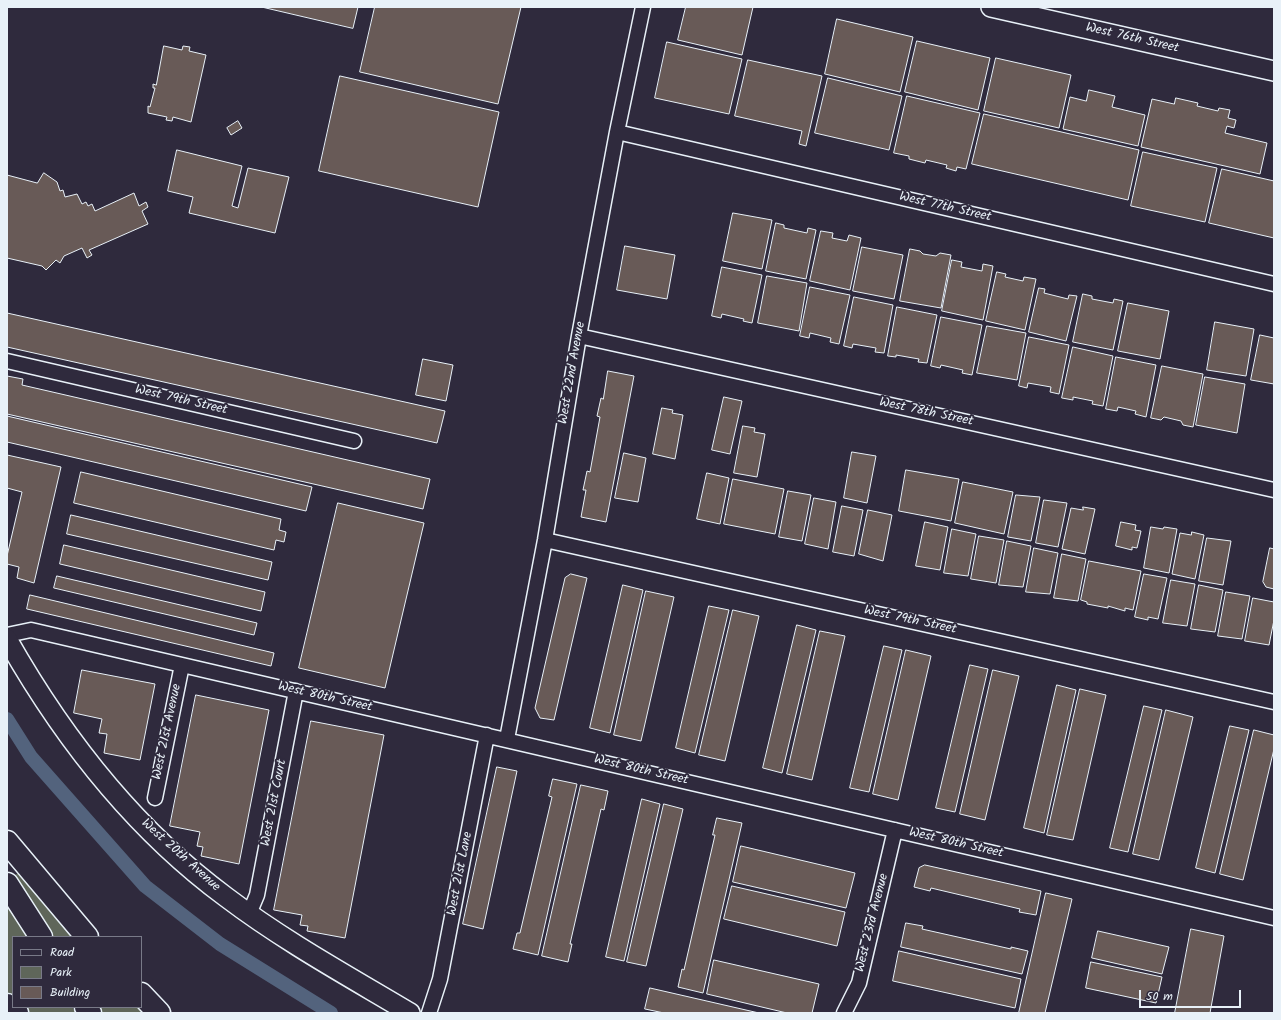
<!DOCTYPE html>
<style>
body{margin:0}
#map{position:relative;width:1281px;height:1020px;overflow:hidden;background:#2f2a3d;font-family:Kalam,sans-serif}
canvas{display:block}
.frame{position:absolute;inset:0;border:8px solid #e8f1f8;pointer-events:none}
.legend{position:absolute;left:12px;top:936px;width:130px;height:72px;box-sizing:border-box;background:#2f2a3d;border:1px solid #797a88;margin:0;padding:5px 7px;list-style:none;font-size:12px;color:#e8f1f8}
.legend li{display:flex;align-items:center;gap:8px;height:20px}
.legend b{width:20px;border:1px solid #797a88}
.scale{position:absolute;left:1139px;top:990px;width:102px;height:18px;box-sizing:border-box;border:2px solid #e8f1f8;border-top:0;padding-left:5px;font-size:12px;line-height:14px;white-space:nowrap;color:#e8f1f8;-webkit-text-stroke:3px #2f2a3d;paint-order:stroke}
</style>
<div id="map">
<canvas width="1281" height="1020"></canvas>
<div class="frame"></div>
<ul class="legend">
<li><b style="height:5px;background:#2f2a3d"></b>Road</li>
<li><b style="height:11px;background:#5f665a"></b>Park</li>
<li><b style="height:11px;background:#685a57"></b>Building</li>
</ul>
<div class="scale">50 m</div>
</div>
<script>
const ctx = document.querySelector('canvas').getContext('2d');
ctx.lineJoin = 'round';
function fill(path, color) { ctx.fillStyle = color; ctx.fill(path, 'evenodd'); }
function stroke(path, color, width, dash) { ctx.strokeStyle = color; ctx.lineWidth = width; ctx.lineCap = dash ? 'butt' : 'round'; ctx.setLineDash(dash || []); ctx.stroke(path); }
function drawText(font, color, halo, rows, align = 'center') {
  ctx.font = font + ' Kalam,sans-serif'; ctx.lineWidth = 4; ctx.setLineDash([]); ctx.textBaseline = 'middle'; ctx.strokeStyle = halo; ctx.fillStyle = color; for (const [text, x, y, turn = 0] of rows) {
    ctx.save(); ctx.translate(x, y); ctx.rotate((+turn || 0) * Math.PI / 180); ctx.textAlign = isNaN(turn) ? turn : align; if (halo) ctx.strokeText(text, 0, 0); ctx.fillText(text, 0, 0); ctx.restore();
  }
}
const green = new Path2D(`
 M19,873L73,937H49L13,876Z
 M7,901L29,937H13V1007H72L76,1013H7Z
 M91,1007H138L144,1013H95Z`);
const canal = new Path2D(`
 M7,719L31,757L145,886L220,944L331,1013`);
const building = new Path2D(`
 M262,7H358L353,28Z
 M375,7H521L498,104L360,72Z
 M686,7H753L742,55L678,40Z
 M837,19L913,37L900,92L825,74Z
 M917,41L990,58L978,110L905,92Z
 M667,42L742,59L729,114L655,98Z
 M164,46L182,50L183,46L190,47L189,51L206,55L191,122L173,117L172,121L166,120L167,117L148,113V106L150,107L155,88H153V84L156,85Z
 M996,58L1071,75L1059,128L984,111Z
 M748,60L822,76L806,146L799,144L802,131L735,116Z
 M340,76L499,112L478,207L319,171Z
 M828,78L902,96L889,150L815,133Z
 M1089,90L1115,96L1112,107L1145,115L1138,146L1063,129L1070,97L1086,101Z
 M907,96L980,113L966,169L957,167L956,171L946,168L947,165L926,160L925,163L909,159V156L894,153Z
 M1176,98L1198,103L1197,106L1218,111L1219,108L1230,110L1228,118L1236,120L1234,128L1227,126L1225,133L1267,143L1260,174L1141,147L1152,99L1174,104Z
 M984,114L1139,150L1128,200L972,164Z
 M238,121L242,128L231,135L227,128Z
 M177,150L242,166L232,206L238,208L248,168L289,177L275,233L189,213L193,197L168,191Z
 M1143,152L1217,168L1205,222L1131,206Z
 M1222,169L1274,181V238L1209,223Z
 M44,173L57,182L60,191L63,190L65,197L77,194L82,204L86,202L88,206L92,204L95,211L134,193L139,206L146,202L148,207L142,211L148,224L89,250L92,255L87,258L82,248L64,256L60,263L56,260L46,270L42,266L7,258V175L37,183Z
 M733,213L772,220L762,269L723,261Z
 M776,223L784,225V228L807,233L808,228L816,230L806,279L766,271Z
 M821,231L833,233L832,238L847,241L849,235L861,238L850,290L810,281Z
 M625,246L675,255L667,299L617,290Z
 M862,247L903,255L894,299L853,291Z
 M910,249L920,251L923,254L936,256L940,253L951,255L941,308L900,301Z
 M952,260L962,262L961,267L982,271L983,264L993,266L983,320L942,311Z
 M722,267L762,275L752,323L743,321L744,319L722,314L721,318L712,316Z
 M997,272L1006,274L1005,277L1023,281L1024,277L1036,279L1025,330L986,321Z
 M767,276L807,283L799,331L758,323Z
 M810,287L850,295L839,344L830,342L831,338L810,333L809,338L800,336Z
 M1039,288L1045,289L1044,293L1068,299L1069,295L1077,296L1066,341L1029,332Z
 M1083,294L1092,296V299L1113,303L1114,299L1123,301L1113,350L1073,342Z
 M854,297L893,305L884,353L875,352L876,348L853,344L852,348L844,346Z
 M1128,303L1169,311L1160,359L1118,351Z
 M897,307L937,315L927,363L918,362L919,359L896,355V357L888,356Z
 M7,313L445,411L437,443L7,347Z
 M941,317L982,325L972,375L962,373L963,370L941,365L940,368L931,366Z
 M1215,322L1254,329L1246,376L1207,370Z
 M987,326L1026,333L1017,380L977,373Z
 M1260,335L1274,338V384L1251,380Z
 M1029,337L1069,345L1059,394L1050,392L1051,387L1028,383L1027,388L1019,386Z
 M1073,347L1113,356L1103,406L1092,404L1093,401L1073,397V400L1062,398Z
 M1116,357L1156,365L1146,417L1135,414L1136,411L1118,407L1117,411L1106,409Z
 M423,359L453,365L446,401L416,395Z
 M1162,366L1203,374L1193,427L1183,425L1181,421L1164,417L1161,420L1151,418Z
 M608,371L634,376L606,522L581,517L586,490H583L587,471L590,472L600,417L597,416L601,398L603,399Z
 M7,376L23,379L22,385L430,479L423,509L7,414Z
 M1205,377L1245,384L1237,433L1196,425Z
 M724,397L742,401L730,454L712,450Z
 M662,408L673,410L672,413L683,415L675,459L653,454Z
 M7,416L312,487L306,511L7,442Z
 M743,426L755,428L754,432L765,434L757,477L734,473Z
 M852,452L876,456L867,503L844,498Z
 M624,453L646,458L638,502L615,498Z
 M7,455L61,467L34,583L17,578L19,567L7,564V556L22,492L7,488Z
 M906,470L959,479L951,521L899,511Z
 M81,472L281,519L279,530L286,532L284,542L276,540L274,550L74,503Z
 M707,473L729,478L720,524L697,519Z
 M733,479L784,489L775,534L724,524Z
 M963,482L1013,492L1004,534L955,523Z
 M788,491L811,495L802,541L779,537Z
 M1016,495L1040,497L1031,541L1008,537Z
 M814,498L836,502L828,549L805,544Z
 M1044,500L1067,503L1058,547L1036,543Z
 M338,503L424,523L385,688L299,668Z
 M842,506L863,510L854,556L833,552Z
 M1083,507L1095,509L1085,554L1062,549L1071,508L1083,510Z
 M868,510L892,515L883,561L859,554Z
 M71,515L272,562L268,580L67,534Z
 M925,522L948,527L940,570L916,566Z
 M1121,522L1136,525L1135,530L1141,531L1137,548L1132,547V550L1116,546Z
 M1151,527L1163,529L1164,527L1177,529L1169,573L1144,568Z
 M952,529L976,534L968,576L944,573Z
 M1192,532L1204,535L1195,579L1172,574L1180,533L1191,535Z
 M979,536L1004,540L996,583L971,579Z
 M1207,538L1231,541L1223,585L1199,581Z
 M1007,541L1031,546L1023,587L999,585Z
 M64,545L265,592L261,611L60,564Z
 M1034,548L1058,553L1050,594L1026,592Z
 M1270,548L1274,549V589L1266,587L1263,582Z
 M1062,554L1086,559L1078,601L1054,598Z
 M1089,561L1141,571L1133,610L1125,608V611L1108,606V608L1087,604V602L1081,600Z
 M571,574L587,578L554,720L540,718L535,708L565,578Z
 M1144,574L1167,578L1158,619L1148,617V620L1135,617Z
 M57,576L257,623L254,635L54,588Z
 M1171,580L1195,584L1187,626L1163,623Z
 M623,585L643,590L610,733L590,728Z
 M1199,585L1223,590L1215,632L1191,629Z
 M646,591L674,597L641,741L614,735Z
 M1226,592L1250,596L1242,639L1218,636Z
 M30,595L274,653L271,666L27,609Z
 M1253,598L1274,602V620L1269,645L1245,641Z
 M709,606L729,610L695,753L676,748Z
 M733,610L759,616L725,761L699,755Z
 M797,625L816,630L782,773L763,768Z
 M820,631L845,636L812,780L787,774Z
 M884,646L902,650L869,792L850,788Z
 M906,650L931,656L898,800L873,794Z
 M970,665L988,669L955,812L936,808Z
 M82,670L155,684L140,760L104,753L107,734L99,733L102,719L74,713Z
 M993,670L1019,676L985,820L960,814Z
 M1057,685L1076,690L1044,833L1024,828Z
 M1080,689L1106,695L1073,840L1047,835Z
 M196,695L269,710L239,864L201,856L203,847L197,846L200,832L170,826Z
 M1144,706L1162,710L1128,852L1110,848Z
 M1166,710L1193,717L1159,860L1133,854Z
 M311,721L384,735L345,938L307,931L308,926L300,925L302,915L274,910Z
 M1230,726L1249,730L1215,873L1196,868Z
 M1254,730L1274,735V749L1243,880L1220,874Z
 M497,767L517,771L483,929L463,924Z
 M553,779L577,784L538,955L513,949L517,933H520L552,797L549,796Z
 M581,785L608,791L604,810L601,809L570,944H572L568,962L542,956Z
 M642,799L660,804L624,961L606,957Z
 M664,804L683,809L646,966L627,962Z
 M717,818L742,823L703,993L678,987L682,969L684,970L715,835H713Z
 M741,846L855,873L846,908L733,882Z
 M925,865L1041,891L1036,915L1019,912L1020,909L931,888L930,891L914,887L919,868Z
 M732,886L845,912L837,946L724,919Z
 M1046,893L1072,899L1045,1013H1019Z
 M906,923L923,926L922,929L1011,949V947L1028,951L1022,974L901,947Z
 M1191,929L1224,936L1210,1013H1175Z
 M1098,931L1169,947L1162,974L1092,958Z
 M899,951L1021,979L1015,1008L893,981Z
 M714,960L819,984L812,1013H787L707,994Z
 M1091,962L1162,977L1156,1003L1086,988Z
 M650,988L759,1013H664L645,1009Z`);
const street = new Path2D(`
 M617,132L1274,284
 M579,336L1274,490
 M7,361L354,441
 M545,540L1274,702
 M7,635L31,630L1274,918
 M507,739L545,540L579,336L617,132L643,7
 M155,798L182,665
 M249,914L257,895L296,691
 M429,1013L440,979L487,735
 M844,1013L859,983L895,830`);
const secondary = new Path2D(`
 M991,7L1274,71
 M7,639C63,738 134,829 226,897C284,941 348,976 410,1013`);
const highway = new Path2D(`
 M7,842L87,937
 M7,884L41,937
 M141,994L159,1013
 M7,1005L17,1013
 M86,1007L90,1013`);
const streetNames = [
 ["West 76th Street",1132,39,13],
 ["West 77th Street",945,208,13],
 ["West 22nd Avenue",573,373,-80],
 ["West 79th Street",181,401,13],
 ["West 78th Street",926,413,12],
 ["West 79th Street",910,621,12],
 ["West 80th Street",325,698,13],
 ["West 21st Avenue",168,732,-78],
 ["West 80th Street",641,771,13],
 ["West 21st Court",275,803,-79],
 ["West 80th Street",956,844,13],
 ["West 20th Avenue",180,856,42],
 ["West 21st Lane",461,874,-79],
 ["West 23rd Avenue",873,923,-76]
];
fill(green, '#5f665a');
stroke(canal, '#53637d', 14);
fill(building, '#685a57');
stroke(building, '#e8f1f8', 1);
stroke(street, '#e8f1f8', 17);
stroke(secondary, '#e8f1f8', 22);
stroke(highway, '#e8f1f8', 25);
stroke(street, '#2f2a3d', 14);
stroke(secondary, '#2f2a3d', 19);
stroke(highway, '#2f2a3d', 22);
drawText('13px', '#e8f1f8', '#2f2a3d', streetNames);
</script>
